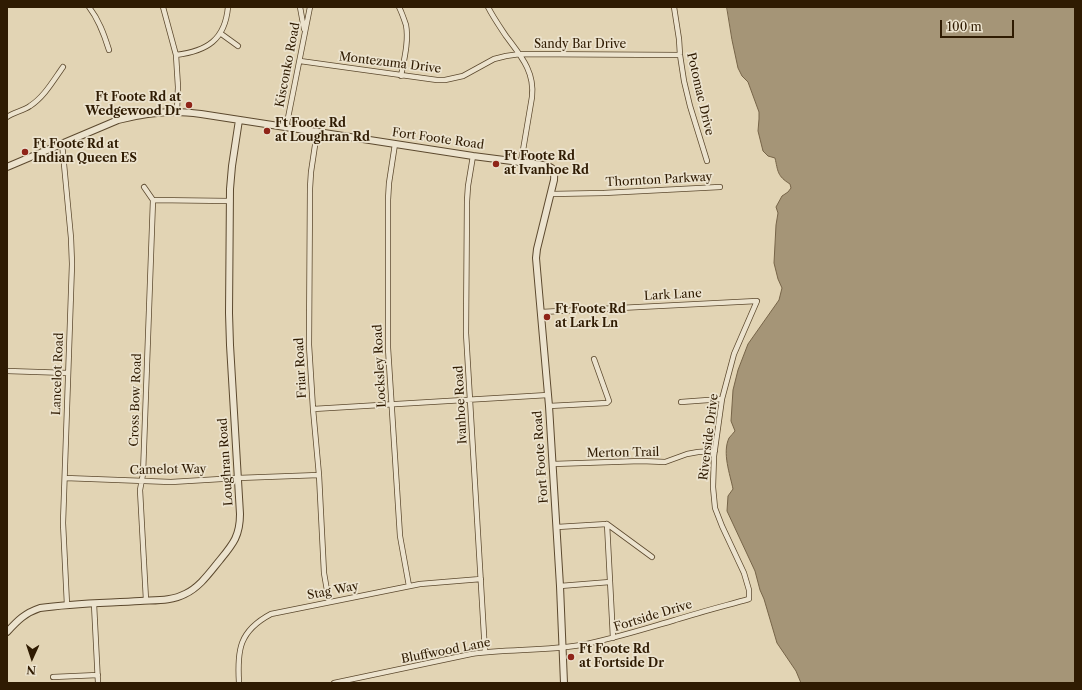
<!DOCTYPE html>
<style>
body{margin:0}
#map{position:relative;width:1082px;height:690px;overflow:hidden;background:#e2d4b4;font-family:"Libre Caslon Text",serif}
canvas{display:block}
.frame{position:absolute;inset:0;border:8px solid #2f1b02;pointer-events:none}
.north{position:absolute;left:12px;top:638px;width:40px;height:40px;-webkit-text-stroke:3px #ece3ce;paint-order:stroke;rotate:183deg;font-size:11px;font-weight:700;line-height:16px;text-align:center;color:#2f1b02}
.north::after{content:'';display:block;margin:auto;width:14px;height:18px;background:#2f1b02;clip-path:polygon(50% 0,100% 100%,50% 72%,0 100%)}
.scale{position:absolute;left:940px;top:20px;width:74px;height:18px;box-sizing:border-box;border:2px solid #2f1b02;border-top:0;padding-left:5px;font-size:12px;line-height:14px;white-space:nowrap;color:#2f1b02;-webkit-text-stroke:3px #ece3ce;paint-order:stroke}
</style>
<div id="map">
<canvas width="1082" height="690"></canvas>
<div class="frame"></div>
<div class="north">N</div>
<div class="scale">100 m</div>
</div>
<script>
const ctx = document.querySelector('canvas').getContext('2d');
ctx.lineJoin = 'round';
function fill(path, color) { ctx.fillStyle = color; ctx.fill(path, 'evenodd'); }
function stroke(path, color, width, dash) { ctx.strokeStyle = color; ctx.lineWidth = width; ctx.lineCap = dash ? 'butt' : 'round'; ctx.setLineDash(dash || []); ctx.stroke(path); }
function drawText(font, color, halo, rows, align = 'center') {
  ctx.font = font + ' "Libre Caslon Text",serif'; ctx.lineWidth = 3.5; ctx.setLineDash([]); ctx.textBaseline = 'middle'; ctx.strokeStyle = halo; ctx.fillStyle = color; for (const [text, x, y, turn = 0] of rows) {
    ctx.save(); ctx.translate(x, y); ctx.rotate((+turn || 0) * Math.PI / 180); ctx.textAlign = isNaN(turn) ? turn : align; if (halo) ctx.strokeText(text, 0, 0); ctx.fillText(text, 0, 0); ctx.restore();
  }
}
const water = new Path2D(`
 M727,7H1075V683H801L796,671L777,643L764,599L760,590L755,571L727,511L728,496L733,489C730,474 722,453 729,438C731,436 733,433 735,431L731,421L733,390L738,370L748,344L779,300L782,288L778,279L774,263L776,225L778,213L776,207L782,196L788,192L791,188L790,184C777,176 778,171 775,158L768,156L763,151L758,131L759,119V112L748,82L742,76L738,68L732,40Z`);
const minor = new Path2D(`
 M89,7C99,20 104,34 109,50
 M163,7L176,55L178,87L177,111
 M300,7L304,29
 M399,7C402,13 404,19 406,25C409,41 404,60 401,76
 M488,7C493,17 500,27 506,36C520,55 535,71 532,97L521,162
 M674,7L679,39L680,55L684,81L690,106L707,161
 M220,33L238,46
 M176,55C207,51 225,40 228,7
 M300,61L437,80H445L463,76L494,59L506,56L520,54L680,55
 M7,117C14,112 23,111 30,106C44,97 53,81 63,67
 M286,128L310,7
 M317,132L311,172L310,188L309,345L313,409L319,475L324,573L329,602
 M62,143L71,238L72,264L63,523L67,605
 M395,144L389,183L388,200V348L400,536L409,586
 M473,156L468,186L467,201L466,333L485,652
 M144,187L153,200
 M551,194L604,193L720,187
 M153,200L230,201
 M7,371L68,373
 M681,402L722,399
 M549,406L607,403L609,401L594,359
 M313,409L548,395
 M553,464L641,461L665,462L687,454L698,452L715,451
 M65,478L171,482L238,478L319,475
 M607,524L613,638
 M607,524L652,557
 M557,527L607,524
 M560,586L610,582
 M146,600L140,490L143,474L153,200
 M94,604L98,683
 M53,677L98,675
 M239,683C237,650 239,631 271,614L420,584L481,579
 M334,683L471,654C507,649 545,651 581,645C613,639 644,629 675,620C700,612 724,606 749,599V590L744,573L722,526L715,508L713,487L714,456L722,399L734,354L757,301L541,312`);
const tertiary = new Path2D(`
 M7,167L118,120C137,115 156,112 176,112C184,112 193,113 201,114L473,156L543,165C553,167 555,169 554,180L537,249L536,258L549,406L560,586L564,683
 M7,632C18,620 25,613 40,608C73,603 107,603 140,601C155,600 172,601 185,594C200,587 210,572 220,560C233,544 240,536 240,514L230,345L229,313L230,189L232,166L239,120`);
const markers = [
 [189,105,4,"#8f2418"],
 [267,131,4,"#8f2418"],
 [25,152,4,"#8f2418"],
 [496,164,4,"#8f2418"],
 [547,317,4,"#8f2418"],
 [571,657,4,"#8f2418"]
];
const streetNames = [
 ["Sandy Bar Drive",580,45],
 ["Montezuma Drive",390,63,7],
 ["Kisconko Road",288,65,-79],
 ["Potomac Drive",700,94,77],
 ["Fort Foote Road",438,139,8],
 ["Thornton Parkway",659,180,-3],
 ["Lark Lane",673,295,-3],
 ["Locksley Road",380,366,-93],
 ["Friar Road",301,368,-93],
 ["Lancelot Road",58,374,-88],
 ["Cross Bow Road",136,400,-88],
 ["Ivanhoe Road",461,405,-93],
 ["Riverside Drive",709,437,-83],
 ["Merton Trail",623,453,-1],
 ["Fort Foote Road",541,457,-94],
 ["Loughran Road",226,462,-94],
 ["Camelot Way",168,470,-1],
 ["Stag Way",333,591,-11],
 ["Fortside Drive",653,616,-17],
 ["Bluffwood Lane",446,651,-11]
];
const poiNames = [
 ["Ft Foote Rd at",181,98,"right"],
 ["Wedgewood Dr",181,112,"right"],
 ["Ft Foote Rd",275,124],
 ["at Loughran Rd",275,138],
 ["Ft Foote Rd at",33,145],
 ["Indian Queen ES",33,159],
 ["Ft Foote Rd",504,157],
 ["at Ivanhoe Rd",504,171],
 ["Ft Foote Rd",555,310],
 ["at Lark Ln",555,324],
 ["Ft Foote Rd",579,650],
 ["at Fortside Dr",579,664]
];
fill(water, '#a59577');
stroke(water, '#766448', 1);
stroke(minor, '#5c492e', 6);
stroke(tertiary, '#5c492e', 8);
stroke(minor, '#ece3ce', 4.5);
stroke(tertiary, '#ece3ce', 6);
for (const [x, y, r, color] of markers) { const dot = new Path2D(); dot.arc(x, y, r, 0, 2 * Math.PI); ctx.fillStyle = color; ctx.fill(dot); stroke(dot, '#ece3ce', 1.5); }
drawText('12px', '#2f1b02', '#ece3ce', streetNames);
drawText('bold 12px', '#2f1b02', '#ece3ce', poiNames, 'left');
</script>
